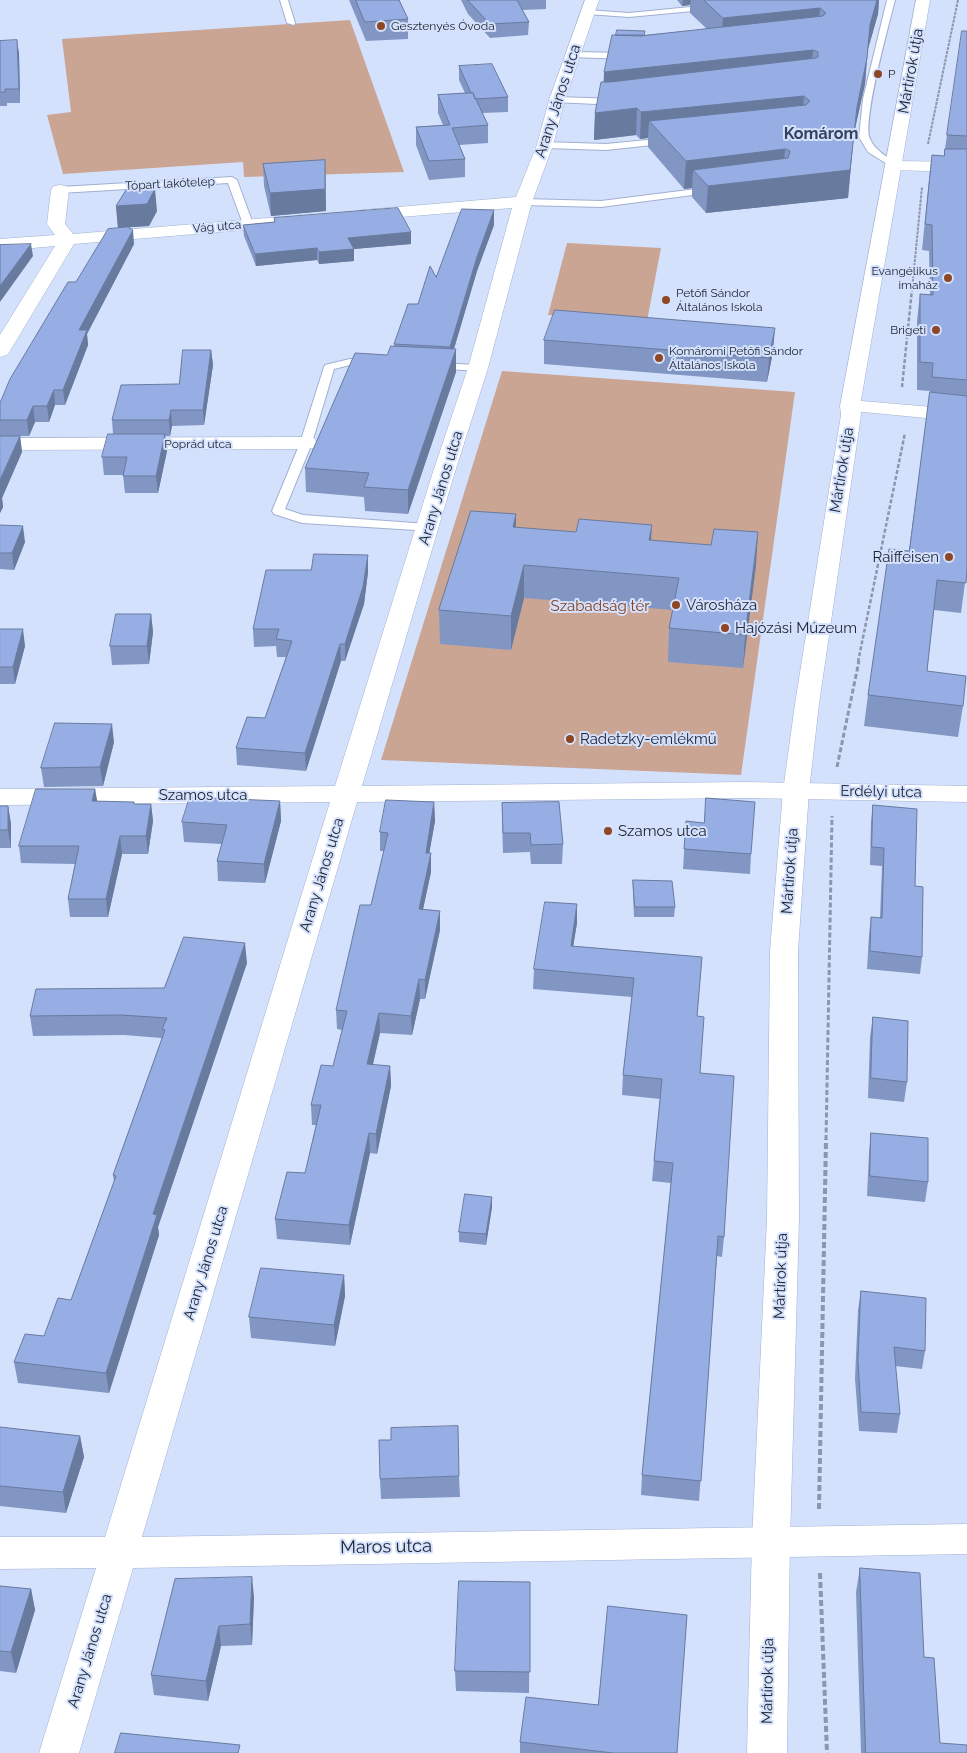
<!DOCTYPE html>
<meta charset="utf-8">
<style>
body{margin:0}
canvas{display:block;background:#d4e1fd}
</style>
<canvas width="967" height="1753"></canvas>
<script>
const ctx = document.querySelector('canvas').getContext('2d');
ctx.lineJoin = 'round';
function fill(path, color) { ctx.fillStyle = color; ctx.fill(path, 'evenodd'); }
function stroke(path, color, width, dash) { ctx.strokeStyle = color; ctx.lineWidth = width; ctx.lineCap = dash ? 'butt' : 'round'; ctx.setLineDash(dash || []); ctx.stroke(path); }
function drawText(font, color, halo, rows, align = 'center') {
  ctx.font = font + ' Raleway,sans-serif'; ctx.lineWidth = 4; ctx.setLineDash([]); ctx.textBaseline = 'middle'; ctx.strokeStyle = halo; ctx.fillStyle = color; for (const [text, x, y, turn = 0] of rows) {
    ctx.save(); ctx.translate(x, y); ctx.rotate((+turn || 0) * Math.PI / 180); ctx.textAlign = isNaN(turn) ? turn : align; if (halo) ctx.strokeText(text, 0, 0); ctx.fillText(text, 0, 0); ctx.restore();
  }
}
const green = new Path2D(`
 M350,20L404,172L244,177L243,162L63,174L47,115L71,112L62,39Z
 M567,243L661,248L647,321L548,315Z
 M502,371L795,392L741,775L381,760Z`);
const pathFar3 = new Path2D(`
 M928,144L958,0
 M912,290L922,187`);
const pathFar2 = new Path2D(`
 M902,387L912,289
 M858,662L905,433`);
const pathFar1 = new Path2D(`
 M837,767L859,661
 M826,1140L832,816`);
const path = new Path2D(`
 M819,1509L826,1139
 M820,1573L827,1753`);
const lane = new Path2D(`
 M280,0H288L295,23L294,25L287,23Z
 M887,0H895C889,24 862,121 870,139C875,151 888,157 898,164L900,166L895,169L868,152L859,137L863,99Z
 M711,5L715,7L714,9L629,17L587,14L583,12L587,10L629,13Z
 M573,52L628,53L632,56L628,59L570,57L569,55Z
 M557,97L618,99L622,102L618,105L554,102V98Z
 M668,138L671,139V143L606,150L545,148L540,145L545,142L606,144Z
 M232,177L237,180L253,224L251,226H245L243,224L228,183L60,193L55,190L60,187Z
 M712,187L717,190L715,192L601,207L523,205L518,202L523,199L601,201Z
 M350,359L372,360L377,363L372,366L350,365L334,369L312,443L285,509L303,515L428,524L432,525L434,528L432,531L302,523L274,514L272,511L300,443L324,367L325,365Z
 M437,363L478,365L483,368L478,371L433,368L432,366L433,364Z`);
const street = new Path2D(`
 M585,0H599L565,100L553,145L532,202L488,368L454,475L362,786L746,782L967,786V802L746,798L357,802L142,1537L967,1524V1554L133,1568L79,1753H39L96,1568L0,1569V1537H105L330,802L0,805V789L335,786L432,475L468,368L512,208L363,220L357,219L354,215L357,211L363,210L516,197L537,145L549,100Z
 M895,161L967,162V172L889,170L886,166L889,162Z
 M60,185L66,186L69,190L65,224L73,234L280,217L286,218L289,222L286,226L280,227L74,244L10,351L7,355L0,357V335L55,246L0,251V239L55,235L47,224L51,190L54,186Z
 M850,400L967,410V422L843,410L840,406L843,402Z
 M306,437L314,438L317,443L314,448L306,449L0,450V438Z`);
const primary = new Path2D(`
 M916,0H930L860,406L861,415L819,704L809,791L798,951L799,1219L790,1540L787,1753H747L752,1540L767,1219L770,951L783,791L795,704L841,415L840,406Z`);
const wall = new Path2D(`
 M349,0H399L408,19V39L366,41Z
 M461,0H546V9L522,10L529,22L528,35L490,38L468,14Z
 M677,0H879L878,14L868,49L865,84L854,133L848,198L706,213L692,197V188L684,189L648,147V138L640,139L636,135L594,140L595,113L616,35H645L707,29L690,13V5L682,6Z
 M967,31V568L961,613L934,610L927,671L963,706L958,737L864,726L868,695L909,551L930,391L917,390V321L920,294L930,295L929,251L922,250L929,180L932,155L944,156L947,135Z
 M0,41L19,53L20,103H7V106H0Z
 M459,66L508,97V112L482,113L488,125V143L459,145L465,159V177L429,180L416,145V127L443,125L438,113V95L465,93L459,80Z
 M325,160L326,211L271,216L264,186L263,164Z
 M116,206L157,211L149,226L129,227L134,244L87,334L88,345L65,405H55L49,422H35L29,436H20L22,452L2,498L3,507L0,513V403L76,282L118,228Z
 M494,210V225L477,271L454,349H456V372L408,514L365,511L364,497L306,492L305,468L394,346V344L418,304L436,277Z
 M274,218L411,244L354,249V261L319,264L317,260L256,266L244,236L243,225L274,222Z
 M544,340L773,352L767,382L544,364Z
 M211,350L213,365L204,425L172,426L170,436H165L167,451L158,493H125L123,475H104L102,457L113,434L112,420L179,384Z
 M0,525L25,542L14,570L0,569Z
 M516,528L651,541L756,565L743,668L668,662L669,628L673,610L524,598L511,650L440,644L439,610Z
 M311,570L368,572L364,604L345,661H341L306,771L237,765L236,748L265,718L286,657H277L276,646L254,647L253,629Z
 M151,614L153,632L149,664L112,665L110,646Z
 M0,629L25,646L15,684H0Z
 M114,742L103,786L44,787L41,768Z
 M95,789L97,801L134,804H151L153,821L148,854H122L108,917H70L68,899L75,864L21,863L19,846Z
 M280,801L281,821L265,883L218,881L217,861L222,844L184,842L182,822Z
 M434,802L435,821L429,853L431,872L423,909L440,911V930L425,999H420L412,1035L380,1033L373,1065L390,1066L391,1086L377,1154L370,1153L350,1245L277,1239L275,1219L305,1173L316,1125H312L311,1105L333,1066L342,1030L337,1029L336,1010L371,905L384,851H380V832Z
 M502,803L563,844L562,864H531L530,852L503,853L502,822Z
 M873,805L915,886L922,957L920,974L867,969L869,935L871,917L880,918L882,866L870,865L871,822Z
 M0,806H8L11,824V848H0Z
 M686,821L704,823L751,854L750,874L683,869Z
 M633,880L675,907L674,917H634L633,890Z
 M577,923L573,946L702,957L697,1016L700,1073L724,1237L722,1257L717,1256L699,1501L641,1495L642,1475L671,1183L652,1181L654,1161L660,1099L622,1095L623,1075L632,997L533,989L534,969Z
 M247,963L158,1227L159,1235L109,1393L18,1383L14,1362L44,1336L71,1300L114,1182L113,1175L162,1038L124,1035L33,1036L30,1016L164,988Z
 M873,1017L907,1082L904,1102L868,1098L870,1037Z
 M871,1133L928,1182L925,1202L867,1196L869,1153Z
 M492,1197V1207L486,1245L459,1242V1232Z
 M344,1275L345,1296L335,1346L251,1338L249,1317Z
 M861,1291L925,1351L922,1369L895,1366L900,1414L897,1433L859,1431L855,1379L858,1310Z
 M0,1427L80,1436L84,1457L66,1513L0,1506Z
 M459,1476L460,1497L381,1499L380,1479Z
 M860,1568L924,1657L940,1743L967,1753H861L856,1592Z
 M530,1582L529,1693L456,1691L455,1671Z
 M0,1586L31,1589L35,1610L16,1673L0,1671Z
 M254,1597L252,1645L221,1646L208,1701L154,1695L151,1675Z
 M520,1742L677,1753H520Z`);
const shadedWall = new Path2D(`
 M683,0H691L690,5L682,6Z
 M877,0H879L878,14L868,49L870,25Z
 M820,8L818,32L721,42L723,18Z
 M17,40L19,53L20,103L19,89Z
 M813,50L811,75L603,98L604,72Z
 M867,58L865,84L854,133L848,198L706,213L708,186L850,170L857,107Z
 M804,96L802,122L649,121L648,138L640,139L641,112Z
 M637,108L636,135L594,140L595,113Z
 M785,149L783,176L693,170L692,188L684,189L686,161Z
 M325,160L326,211L271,216L270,193Z
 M155,189L157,211L149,226L118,228L116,206Z
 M494,210V225L477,271L450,362V347L477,257Z
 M133,230L134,244L87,334L88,345L65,405L63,390L79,330Z
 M411,232V244L354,249V261L319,264V252L348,238Z
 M31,244L33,256L0,302V286Z
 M317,248V260L256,266L255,254Z
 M775,328L773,352L767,382L769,358Z
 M456,349V372L408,514V490Z
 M211,350L213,365L204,425L203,410Z
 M54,390L55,405L49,422L47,406Z
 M33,406L35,422L29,436L27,420Z
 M171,410L172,426L170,436L169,420Z
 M165,434L167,451L158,493L156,476Z
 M20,436L22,452L2,498L3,507L0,513V480Z
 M516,514V547L513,527Z
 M652,525L650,558L649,540Z
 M23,526L25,542L14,570L12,553Z
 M758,532L756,565L743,668L745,635Z
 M368,555V572L364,604L345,661V644Z
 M524,565V598L511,650V616Z
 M151,614L153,632L149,664L147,646Z
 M23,629L25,646L15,684L13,667Z
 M340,644L341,661L306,771L305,753Z
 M112,724L114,742L103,786L100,767Z
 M95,789L98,806L92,801Z
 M280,801L281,821L265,883L264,864Z
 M434,802L435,821L426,872V853Z
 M151,804L153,821L148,854L146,836Z
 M8,806L11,824V848L8,830Z
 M120,836L122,854L108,917L106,899Z
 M431,853V872L419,928V909Z
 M577,904V923L570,966L571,946Z
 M440,911V930L425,999V980Z
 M245,943L247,963L158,1227L159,1235L109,1393L106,1373L153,1214Z
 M419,979L420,999L412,1035L411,1016Z
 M379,1013L380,1033L368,1084L367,1064Z
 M390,1066L391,1086L377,1154L376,1134Z
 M369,1133L370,1153L350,1245L349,1225Z
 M492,1197V1207L486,1245V1234Z
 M344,1275L345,1296L335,1346L334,1325Z
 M80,1436L84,1457L66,1513L63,1492Z
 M252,1577L254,1597L252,1645L250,1624Z
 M31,1589L35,1610L16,1673L11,1652Z
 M219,1626L221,1646L208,1701L206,1681Z`);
const building = new Path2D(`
 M356,0H399L408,19L365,22Z
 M468,0H517L529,22L490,24Z
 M704,0H877L870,25L867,58L857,107L850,170L708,186L693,170L788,158L790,151L785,149L686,161L649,121L806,105L810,101L804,96L641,112L637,108L595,113L601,82H610L816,58L818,57V52L813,50L604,72L612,35L640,36L823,16L826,13L820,8L723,18Z
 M617,30L645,31L644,35H616Z
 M962,31H967V136L947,135Z
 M17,40L19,89H5V92H0V41Z
 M492,64L508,97L475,99L473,93H471L459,66Z
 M473,93L488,125L452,128L465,159L429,161L416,127L450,125L438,95Z
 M945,149H967V380L932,377L933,363L920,362V294L933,295L932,225L925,224L932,155L944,156Z
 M325,160V189L270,193L263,164Z
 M155,189L147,204L116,206L126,190Z
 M398,208L411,232L348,238L354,249L319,252L317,248L255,254L243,225L275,222L274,218Z
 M462,209L494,210L477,257L450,347L394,344L408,304H418L430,266L436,277Z
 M128,227L133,230L79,330H87L63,390H54L47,406H33L27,420H0V403L10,379L68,282H76L108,229Z
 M31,244L0,286V245Z
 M555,310L775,328L769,358L544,340Z
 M391,346L456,349L408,490L364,487L369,473L305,468L355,353L387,355Z
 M183,350H211L203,410H171L169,420H112L121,385L179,384Z
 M930,392L967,396V568L966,583L937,580L927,671L966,676L963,706L868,695L889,549L909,551Z
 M108,434H165L156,476H123L127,457H102Z
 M0,436H20L0,480Z
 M471,511L516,514L513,527L576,532L579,519L652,525L649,540L711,545L714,529L758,532L745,635L669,628L679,578L524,565L511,616L439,610Z
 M0,525L23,526L12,553H0Z
 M314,554L368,555L363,587L345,644H340L305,753L236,748L247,717L265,718L292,641L276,639L279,629H253L266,570H311Z
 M116,614H151L147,646H110Z
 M0,629H23L13,667H0Z
 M55,723L112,724L100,767L41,768Z
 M36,789H95L92,801L134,802V804H151L146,836H120L106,899H68L79,846H19Z
 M190,797L280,801L264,864L217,861L227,825L182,822Z
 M706,798L755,802L751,854L684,849L686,821L704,823Z
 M386,800L434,802L426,853H431L419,909L440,911L425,980L419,979L411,1016L379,1013L367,1064L390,1066L376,1134L369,1133L349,1225L275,1219L287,1172L305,1173L321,1105H311L321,1065L333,1066L347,1011L336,1010L360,905H371L388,833L380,832Z
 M559,802L563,844L531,845L530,833H503L502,803Z
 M873,805L917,809L915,886L923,887L922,957L870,951L871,917L882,918L884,848L872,847Z
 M0,806H8V830H0Z
 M633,880L672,881L675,907H635Z
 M545,902L577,904L571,946L702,957L697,1016L704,1017L700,1073L734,1076L724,1237L718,1236L701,1481L642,1475L673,1163L654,1161L662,1079L623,1075L634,978L534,969Z
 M184,937L245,943L153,1214L157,1215L106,1373L14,1362L25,1334L44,1336L58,1298L71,1300L116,1176L113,1175L165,1030L162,1029L167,1018L121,1015L30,1016L36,989L164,988Z
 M873,1017L908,1021L907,1082L871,1078Z
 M871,1133L928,1138V1182L870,1176Z
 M465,1194L492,1197L486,1234L459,1232Z
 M261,1268L344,1275L334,1325L249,1317Z
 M861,1291L926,1298L925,1351L894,1347L900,1414L861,1412L858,1361Z
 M458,1426L459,1476L380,1479L379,1440H391V1428Z
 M0,1427L80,1436L63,1492L0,1486Z
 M860,1568L920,1573L924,1657L934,1658L940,1743L967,1745V1753H866Z
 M252,1577L250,1624L219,1626L206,1681L151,1675L175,1579Z
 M459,1581L530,1582V1672L455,1671Z
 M0,1586L31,1589L11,1652L0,1651Z
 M608,1606L687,1615L677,1753H613L520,1742L526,1697L598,1705Z
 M121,1733L240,1745L238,1753H115Z`);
const markers = [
 [381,26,5,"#8e4624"],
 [878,74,5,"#8e4624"],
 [948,278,5,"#8e4624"],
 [666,300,5,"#8e4624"],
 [936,330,5,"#8e4624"],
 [659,358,5,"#8e4624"],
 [949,557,5,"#8e4624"],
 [676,605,5,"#8e4624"],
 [725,628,5,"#8e4624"],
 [570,739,5,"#8e4624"],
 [608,831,5,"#8e4624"]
];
const farPoinames = [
 ["Gesztenyés Óvoda",391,26],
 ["P",888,74],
 ["Evangélikus",938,271,"right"],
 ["imaház",938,285,"right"],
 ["Petőfi Sándor",676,293],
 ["Általános Iskola",676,307],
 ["Brigeti",926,330,"right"],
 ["Komáromi Petőfi Sándor",669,351],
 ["Általános Iskola",669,365]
];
const farStreetnames = [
 ["Tópart lakótelep",170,184,-3],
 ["Vág utca",217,227,-5],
 ["Poprád utca",198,444]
];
const streetNames = [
 ["Mártírok útja",911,71,-80],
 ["Arany János utca",558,101,-72],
 ["Mártírok útja",842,470,-81],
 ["Arany János utca",441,488,-73],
 ["Erdélyi utca",881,792,1],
 ["Szamos utca",203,795],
 ["Mártírok útja",790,871,-86],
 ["Arany János utca",322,875,-73],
 ["Arany János utca",206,1263,-73],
 ["Mártírok útja",781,1276,-88],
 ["Arany János utca",90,1651,-73],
 ["Mártírok útja",768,1681,-89]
];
const poiNames = [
 ["Raiffeisen",939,557,"right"],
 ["Városháza",686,605],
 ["Hajózási Múzeum",735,628],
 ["Radetzky-emlékmű",580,739],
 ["Szamos utca",618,831]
];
const parkNames = [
 ["Szabadság tér",600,606]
];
const farDistrictnames = [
 ["Komárom",821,134]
];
const nearStreetnames = [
 ["Maros utca",386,1547,-1]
];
fill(green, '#caa594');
stroke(lane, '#a1b0d1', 2);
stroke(street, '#a1b0d1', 1);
stroke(primary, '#a1b0d1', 1);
stroke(pathFar3, '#8c96ac', 2, [3, 1]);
stroke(pathFar2, '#8c96ac', 2.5, [4, 2]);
stroke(pathFar1, '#8c96ac', 3, [5, 2.5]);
stroke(path, '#8c96ac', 4, [6, 3]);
fill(lane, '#fff');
fill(street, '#fff');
fill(primary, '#fff');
fill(wall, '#8196c3');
fill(shadedWall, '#697a9f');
fill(building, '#96aee3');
stroke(building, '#697a9f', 1);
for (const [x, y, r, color] of markers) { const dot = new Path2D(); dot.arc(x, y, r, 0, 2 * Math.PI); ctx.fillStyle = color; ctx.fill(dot); stroke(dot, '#d4e1fd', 2); }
drawText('12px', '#202632', '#d4e1fd', farPoinames, 'left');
drawText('12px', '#202632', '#d4e1fd', farStreetnames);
drawText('15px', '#202632', '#d4e1fd', streetNames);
drawText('15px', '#202632', '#d4e1fd', poiNames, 'left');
drawText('15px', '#863e19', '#d4e1fd', parkNames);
drawText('bold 16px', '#36435f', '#d4e1fd', farDistrictnames);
drawText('18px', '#202632', '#d4e1fd', nearStreetnames);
</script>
